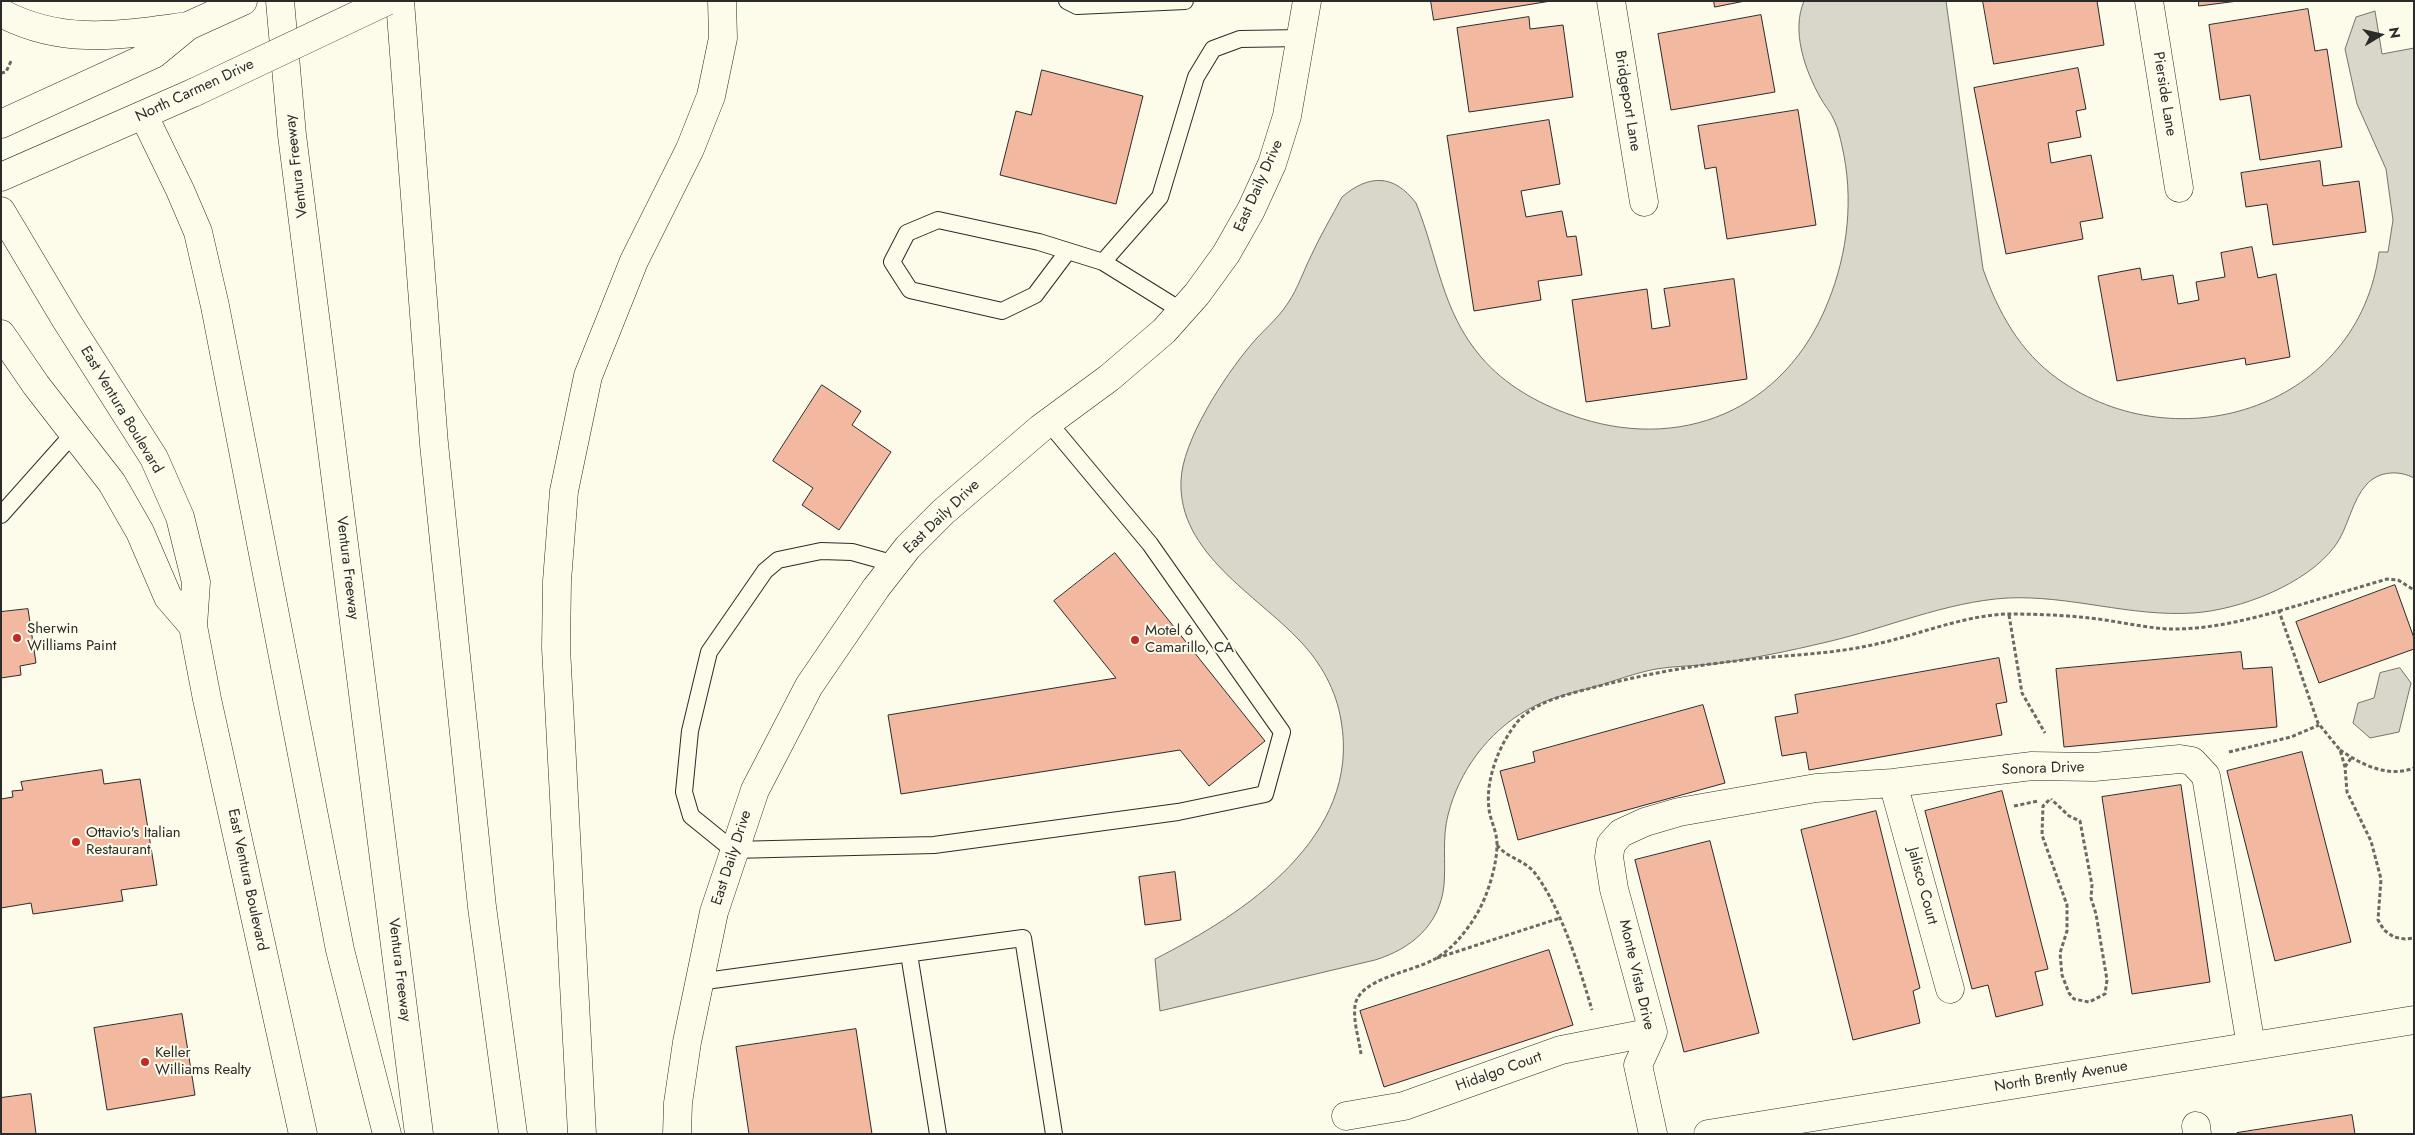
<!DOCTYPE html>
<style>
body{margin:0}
#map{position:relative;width:2415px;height:1135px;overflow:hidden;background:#fdfbea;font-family:Jost,sans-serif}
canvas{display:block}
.frame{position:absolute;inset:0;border:2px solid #2b2b2b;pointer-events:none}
.north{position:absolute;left:2355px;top:10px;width:50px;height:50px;-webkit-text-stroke:4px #fdfbea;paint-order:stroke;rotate:81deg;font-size:14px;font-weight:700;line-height:20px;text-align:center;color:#2b2b2b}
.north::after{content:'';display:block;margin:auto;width:18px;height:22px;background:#2b2b2b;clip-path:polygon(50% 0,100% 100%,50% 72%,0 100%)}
</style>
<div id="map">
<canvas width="2415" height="1135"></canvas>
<div class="frame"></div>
<div class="north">N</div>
</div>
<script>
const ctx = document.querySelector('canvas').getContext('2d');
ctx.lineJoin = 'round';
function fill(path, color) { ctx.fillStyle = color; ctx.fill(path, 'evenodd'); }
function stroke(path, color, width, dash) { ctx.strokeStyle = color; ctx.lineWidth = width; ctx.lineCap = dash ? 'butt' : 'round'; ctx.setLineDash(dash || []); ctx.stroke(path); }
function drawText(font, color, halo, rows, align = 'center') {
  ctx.font = font + ' Jost,sans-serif'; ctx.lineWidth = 4; ctx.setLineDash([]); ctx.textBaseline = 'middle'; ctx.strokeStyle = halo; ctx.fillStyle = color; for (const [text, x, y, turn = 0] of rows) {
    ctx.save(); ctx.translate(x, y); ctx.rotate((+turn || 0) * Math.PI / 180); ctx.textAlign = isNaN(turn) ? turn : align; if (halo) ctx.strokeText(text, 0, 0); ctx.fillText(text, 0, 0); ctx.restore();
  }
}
const water = new Path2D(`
 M1804,1H1946L1983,269C1998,312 2020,352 2058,379C2179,465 2359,406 2379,252H2388L2393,220L2386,169L2357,104L2345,49L2356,17L2375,11L2382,54L2414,48V478C2399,470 2379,471 2367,484C2352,499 2348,529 2335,546C2306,585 2239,610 2193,613C2130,617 2070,595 2007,598C1945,602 1887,628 1827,642C1789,651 1751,659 1713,664C1694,666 1674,666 1656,669C1635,673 1614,681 1594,687C1571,693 1548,698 1527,710C1488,732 1459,771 1448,815C1442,838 1446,861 1444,885C1440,925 1411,949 1375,960L1160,1011L1155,959C1244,914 1362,837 1341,720C1336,690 1321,663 1300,641C1257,595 1178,553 1181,481C1182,441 1224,377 1250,346C1262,331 1277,320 1288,303C1298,288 1303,272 1311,256C1320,236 1332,216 1342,197C1369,174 1394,174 1416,203C1438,257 1441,310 1481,357C1505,385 1537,403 1571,415C1679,454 1785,411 1828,302C1848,253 1854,198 1842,146C1840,137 1838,128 1834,120C1831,112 1824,105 1820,97C1805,70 1791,31 1804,1Z
 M2400,668L2411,683L2399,732L2370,738L2353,723L2358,703L2374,698L2380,673Z`);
const building = new Path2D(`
 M1431,1H1551L1434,20Z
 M1714,1H1745L1715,7Z
 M1983,1H2097L2104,45L1994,64Z
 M2199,1H2238L2199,6Z
 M2308,9L2315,51L2327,49L2342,147L2260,160L2250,95L2220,100L2209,25Z
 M1761,15L1775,92L1671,110L1658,34Z
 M1529,17L1530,29L1563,25L1573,97L1469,112L1457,28Z
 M2078,68L2086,109L2076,111L2081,137L2048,143L2051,163L2091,155L2103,218L2080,222L2083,239L2006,254L1974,88Z
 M1042,70L1143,96L1116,204L1000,175L1016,111L1031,115Z
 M1798,110L1816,225L1727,239L1716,167L1705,169L1698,126Z
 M1549,120L1560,184L1521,191L1526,217L1562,211L1567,237L1576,236L1582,275L1538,281L1541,300L1474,311L1447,136Z
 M2320,161L2323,186L2359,181L2366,232L2273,245L2267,204L2246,207L2241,173Z
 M2252,247L2258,278L2276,274L2290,357L2246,365L2245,358L2117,381L2098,276L2140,268L2142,280L2173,275L2178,304L2199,300L2196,282L2225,277L2221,253Z
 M1734,279L1747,379L1586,402L1572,300L1647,289L1652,329L1670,326L1664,289Z
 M822,385L861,411L852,425L891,452L839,530L802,505L813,488L773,461Z
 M1115,553L1265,741L1209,786L1180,750L901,794L888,715L1116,678L1054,601Z
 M2395,585L2414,638V649L2319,683L2296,622Z
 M28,609L36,663L20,666L21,675L1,678V612Z
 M2241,652L2243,669L2272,667L2277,727L2064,747L2056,669Z
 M1999,658L2007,702L1996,704L2002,735L1809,770L1806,752L1782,756L1775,717L1798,713L1795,695Z
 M1703,705L1725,783L1518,840L1500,771L1535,762L1533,752Z
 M2302,752L2351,942L2275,961L2227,771Z
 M102,770L104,784L140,779L157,885L121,890L123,901L33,914L31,903L1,908V799L13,797L12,791L23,790L21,782Z
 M2181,785L2210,982L2132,994L2102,797Z
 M2002,791L2048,969L2035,972L2043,1005L1996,1017L1988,985L1972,989L1925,811Z
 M1876,811L1920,988L1913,991L1920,1023L1853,1040L1801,830Z
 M1710,841L1759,1033L1684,1052L1635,860Z
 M1175,872L1181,920L1145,925L1139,877Z
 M1549,950L1573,1025L1384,1087L1360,1011Z
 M182,1014L195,1095L107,1110L94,1028Z
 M856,1029L872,1134H749L736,1047Z
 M31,1094L36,1134H1V1098Z
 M2352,1115L2355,1134H2237V1133Z`);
const path = new Path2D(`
 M1,73L6,72L12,59
 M2279,611L2387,579L2398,580L2414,590
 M2009,615L2022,693L2045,733
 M2340,750C2362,765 2388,778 2414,768
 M2229,752L2291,737L2319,725
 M2345,767L2351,758
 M2049,800L2043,806L2042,835L2067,905V931L2060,953L2062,975L2069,993L2074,999L2089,1002L2105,994L2107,980L2096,914L2091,898L2092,885L2080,821L2069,816L2051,799
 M2014,806L2038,801
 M1497,845C1507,858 1524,860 1534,872C1560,905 1580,969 1592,1010
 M1437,958L1560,918
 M1361,1054C1359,1039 1353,1021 1355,1006C1358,979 1411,972 1433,960C1452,950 1467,931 1478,912C1488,894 1497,865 1497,844C1497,831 1490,820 1489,809C1485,779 1500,742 1519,720C1538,700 1570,694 1595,687C1642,675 1689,666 1736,661C1780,655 1824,655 1867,646C1914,637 1959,616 2007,614C2034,614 2063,615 2090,618C2116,621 2141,627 2167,629C2205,630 2243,621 2279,611L2318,723L2340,750L2345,767L2347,792L2371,841L2381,879L2378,920L2384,930L2394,937L2405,939L2414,938`);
const service = new Path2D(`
 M1067,1L1077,6L1185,1
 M1068,251L1035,295L1002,311L910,290L892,262L907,233L938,220L1039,242L1103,262L1182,311
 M1103,262L1160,197L1196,77L1213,49L1240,39L1302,38
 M1,515L73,434
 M895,564L852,552L821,551L778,560L765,571L709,652L690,731L684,792L691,816L733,850L934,845L1178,812L1265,794L1282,732L1150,544L1049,423
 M909,954L938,1134
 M698,982L1023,938L1054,1134`);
const minor = new Path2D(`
 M1611,1L1644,202
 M2149,1L2179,188
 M1893,783L1950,989
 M1346,1116L1404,1106L1561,1050L1653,1032
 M2196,1126L2197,1134
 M1653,1134L1638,1065L1653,1032L1614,889L1609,857L1611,844L1621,833L1645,822L1679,812L1816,788L1893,783L2032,766L2094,767L2180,759L2192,761L2206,776L2251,1046
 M1708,1134L2414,1020`);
const secondary = new Path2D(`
 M1,13C64,46 120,35 188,26
 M1,124L154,54L188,26L243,1
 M1,177L195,92
 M1,211L66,320L154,458L180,517L196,582L193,626L207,699L303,1134
 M1,334L36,385L112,483L140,532L168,597L193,626
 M677,1134L678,1103L687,1042L714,912L755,790L809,686L876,588L908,547L943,512L1041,428L1109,378L1164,331L1197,294L1226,254L1251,210L1272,164L1287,116L1307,1`);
const motorway = new Path2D(`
 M280,1L292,135L419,1134
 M400,1L434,444L482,907L513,1134
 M144,116L180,190L198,232L215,306L340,950L387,1134
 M582,1134L556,648L557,581L564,491L588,376L634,261L690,149L711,96L723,38L722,1`);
const secondaryBridge = new Path2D(`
 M195,92L387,1`);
const markers = [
 [17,638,5,"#c62828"],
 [1135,640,5,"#c62828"],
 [76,842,5,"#c62828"],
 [145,1062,5,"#c62828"]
];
const streetNames = [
 ["North Carmen Drive",195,91,-25],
 ["Pierside Lane",2164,94,81],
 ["Bridgeport Lane",1627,101,81],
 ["Ventura Freeway",297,166,-97],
 ["East Daily Drive",1259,186,-66],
 ["East Ventura Boulevard",121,410,59],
 ["East Daily Drive",942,517,-44],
 ["Ventura Freeway",347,568,83],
 ["Sonora Drive",2043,769,-2],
 ["East Daily Drive",732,858,-72],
 ["East Ventura Boulevard",247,880,78],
 ["Jalisco Court",1922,886,75],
 ["Ventura Freeway",399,970,83],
 ["Monte Vista Drive",1636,975,77],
 ["Hidalgo Court",1499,1072,-20],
 ["North Brently Avenue",2061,1077,-9]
];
const poiNames = [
 ["Sherwin",27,629],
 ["Williams Paint",27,646],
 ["Motel 6",1145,631],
 ["Camarillo, CA",1145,648],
 ["Ottavio's Italian",86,833],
 ["Restaurant",86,850],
 ["Keller",155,1053],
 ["Williams Realty",155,1070]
];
fill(water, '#d8d7c9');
stroke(water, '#74746e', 1);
fill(building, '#f2b8a0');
stroke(building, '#2b2b2b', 1);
stroke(service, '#2b2b2b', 18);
stroke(minor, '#2b2b2b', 29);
stroke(secondary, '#2b2b2b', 29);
stroke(motorway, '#2b2b2b', 29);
stroke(path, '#6a6964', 3, [4, 2.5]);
stroke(service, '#fdfbea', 16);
stroke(minor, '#fdfbea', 28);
stroke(secondary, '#fdfbea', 28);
stroke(motorway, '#fdfbea', 28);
stroke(secondaryBridge, '#2b2b2b', 29, []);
stroke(secondaryBridge, '#fdfbea', 28);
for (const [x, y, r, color] of markers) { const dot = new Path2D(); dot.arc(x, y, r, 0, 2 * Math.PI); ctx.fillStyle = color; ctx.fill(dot); stroke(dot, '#fdfbea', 2); }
drawText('15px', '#2b2b2b', '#fdfbea', streetNames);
drawText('15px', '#2b2b2b', '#fdfbea', poiNames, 'left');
</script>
